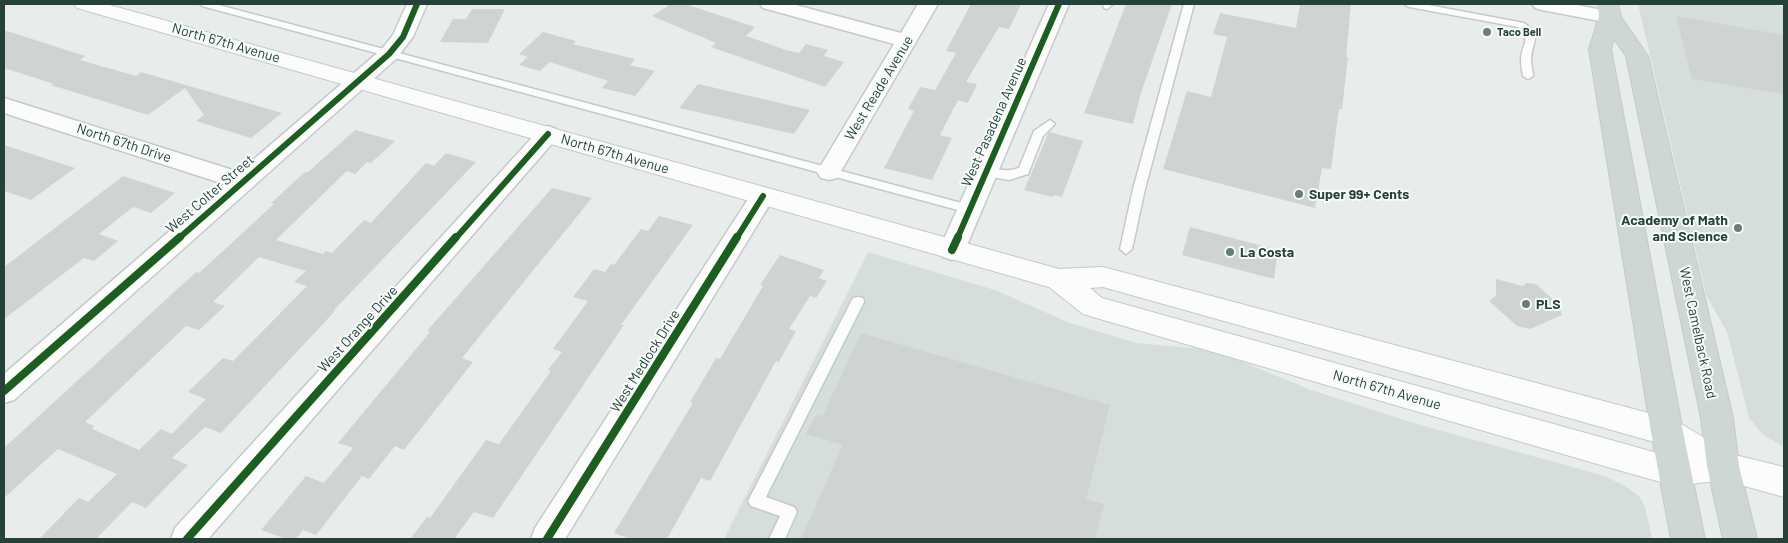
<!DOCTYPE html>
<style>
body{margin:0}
#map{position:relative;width:1788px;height:543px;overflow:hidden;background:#e8edeb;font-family:Barlow,sans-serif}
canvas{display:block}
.frame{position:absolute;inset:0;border:5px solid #24423a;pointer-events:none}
</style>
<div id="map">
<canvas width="1788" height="543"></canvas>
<div class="frame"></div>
</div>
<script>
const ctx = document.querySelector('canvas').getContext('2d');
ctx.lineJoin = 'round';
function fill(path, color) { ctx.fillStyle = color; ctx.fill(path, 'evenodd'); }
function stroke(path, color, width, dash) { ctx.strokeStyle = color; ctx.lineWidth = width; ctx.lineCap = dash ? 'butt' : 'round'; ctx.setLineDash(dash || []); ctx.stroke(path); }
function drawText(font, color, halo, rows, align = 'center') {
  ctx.font = font + ' Barlow,sans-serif'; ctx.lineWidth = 4; ctx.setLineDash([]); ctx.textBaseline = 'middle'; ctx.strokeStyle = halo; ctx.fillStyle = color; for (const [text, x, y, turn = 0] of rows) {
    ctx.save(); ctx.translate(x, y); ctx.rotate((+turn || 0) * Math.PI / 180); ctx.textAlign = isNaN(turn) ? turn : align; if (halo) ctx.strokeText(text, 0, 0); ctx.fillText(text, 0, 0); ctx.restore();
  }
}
const built = new Path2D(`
 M1638,4H1765L1784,7V447L1763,435L1749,418L1727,332L1706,295Z
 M868,252L995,290L1070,323L1137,343L1214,350L1311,390L1417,424L1605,476L1625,486L1639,496L1645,507L1652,539H724Z`);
const building = new Path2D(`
 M671,4H685L755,27L746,36L786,50L799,53L806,44L828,50L824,56L844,62L825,87L711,47L716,43L652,16Z
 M971,4H1021L1009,29L999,27L966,82L977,84L968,103L958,100L940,135L952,138L932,180L884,168L914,111L908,109L920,87L935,90L956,53L946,51Z
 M1126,4H1172L1141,93L1133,124L1084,113Z
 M1300,4H1351L1346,57H1348L1342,109H1339L1331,169L1322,168L1315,208L1163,169L1187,91L1211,97L1227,37L1213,34L1220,13L1296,28Z
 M472,9H505L488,43L440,42L453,19H466Z
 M1676,16L1784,35V94L1692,79Z
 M4,30L85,56L80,60L136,76L141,72L282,113L251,138L196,121L204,115L185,88L148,115L51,85L54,84L4,68Z
 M543,32L576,41L573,44L635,59L630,65L655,71L635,96L602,88L608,81L550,62L540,71L519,65L528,57L519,54Z
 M698,84L810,110L794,134L679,108Z
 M355,130L395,141L371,163L367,162L355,174L347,171L276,240L323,254L326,251L332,253L364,220L371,223L426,163L434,166L446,153L476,162L333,311H335L221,433L205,427L172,458L188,465L146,508L132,502L96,539H39L79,498L88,502L117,474L58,449L4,498V448L196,272L199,273L274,204L271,203L305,172H308ZM259,257L306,271L294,282L307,286L233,361L223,358L188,392L206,399L172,434L161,429L139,450L92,429L94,426L85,422L186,326L199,330L225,306L213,302Z
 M1049,132L1083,141L1062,197L1054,195L1053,197L1024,190Z
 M4,145L75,168L31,200L4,191Z
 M123,176L175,193L151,213L133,207L99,234L118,241L94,261L84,258L4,319V267Z
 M552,188L592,198L462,358L473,362L404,450L395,446L369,479L362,476L316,535L303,530L296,539H286L261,530L306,476L324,483L353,448L338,443L430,332L427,331Z
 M659,216L693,225L621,325H624L493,518L474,512L454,539H410L427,517L430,518L486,440L499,444L551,371L548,370L562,352L553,349L588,301L573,297L594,269L605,272L611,264L614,265L641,229L648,231Z
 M1190,227L1278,250L1274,279L1182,255Z
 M780,255L824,270L819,278L827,281L816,298L810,296L789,329L796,331L779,362L776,361L710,481L701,478L667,539H631L614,533L693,403L690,402L716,358L720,359L763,286L760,285Z
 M1496,279L1522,286L1527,283L1536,284L1559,305L1562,315L1530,329L1517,326L1489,301L1496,296Z
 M861,333L1110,405L1086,499L1104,504L1095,539H801L843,445L806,434L815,416L823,415Z`);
const lane = new Path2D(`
 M200,4H215L969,205L975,209L969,213L202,6Z
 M1103,4H1113L1107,9L1104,8Z
 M1184,4H1194L1145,189L1132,249L1126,254L1120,249L1133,189Z
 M1404,4H1423L1524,23C1543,37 1532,41 1531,59C1531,65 1533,71 1533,76L1528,79L1523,76C1522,71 1521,65 1521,60C1521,45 1533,38 1518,27L1409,7Z
 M1050,120L1055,124L1043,136L1028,174L1009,180L981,175L979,172L981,169C994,166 1003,174 1019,168L1034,131Z
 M858,297L863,298L864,302L766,497L794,507L797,512L785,539H769L780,516L751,506L748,501L853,298Z`);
const street = new Path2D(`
 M407,4H427L413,37L396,59L14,400L4,403V374L224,184L4,113V98L239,172L382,49L393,35Z
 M760,4H792L901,33L918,4H938L837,178L829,180L821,178L817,172L894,44L763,8Z
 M1049,4H1069L965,250L961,257L952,260L943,257L939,250Z
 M1532,4H1572L1617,13L1620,17L1617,21L1610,23L1542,10L1535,8Z
 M548,126L556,129L560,134L556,139L208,539H171L175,528L540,129Z
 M763,187L772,190L775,196L565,539H531L535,528L754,190Z`);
const secondary = new Path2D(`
 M74,4H106L1059,269L1103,267L1667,418L1678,422L1731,454L1784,467V497L1723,480L1675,486L1618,470L1093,317L1083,314L1049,287L77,8ZM1103,287L1658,443L1681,457L1675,458L1618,442L1102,298L1090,288Z`);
const primary = new Path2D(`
 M1598,4H1618L1621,17L1648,56L1733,418L1739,466L1757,539H1723L1707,466L1701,418L1626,56L1614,39L1611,49L1683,432L1705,539H1671L1651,432L1589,49L1599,17Z`);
const cyclewayFar1 = new Path2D(`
 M178,239L389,54L403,37L417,4
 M455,239L548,134
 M736,239L763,196
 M957,239L1059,4`);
const cycleway = new Path2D(`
 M952,250L958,237
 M4,391L180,237
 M187,539L456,237
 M547,539L737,237`);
const markers = [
 [1487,32,5,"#697e78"],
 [1299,194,5,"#697e78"],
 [1738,228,5,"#697e78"],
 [1230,252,5,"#697e78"],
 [1526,304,5,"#697e78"]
];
const farPoinames = [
 ["Taco Bell",1497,32]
];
const streetNames = [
 ["North 67th Avenue",226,43,16],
 ["West Reade Avenue",879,88,-59],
 ["West Pasadena Avenue",994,122,-66],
 ["North 67th Drive",124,143,18],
 ["North 67th Avenue",615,154,16],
 ["West Colter Street",210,194,-41],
 ["West Orange Drive",358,329,-48],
 ["West Camelback Road",1698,333,78],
 ["West Medlock Drive",645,361,-58],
 ["North 67th Avenue",1387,390,16]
];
const poiNames = [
 ["Super 99+ Cents",1309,194],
 ["Academy of Math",1728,220,"right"],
 ["and Science",1728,236,"right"],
 ["La Costa",1240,252],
 ["PLS",1536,304]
];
fill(built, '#d6dedb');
fill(building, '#cfd4d2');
stroke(lane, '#c5cac8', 3);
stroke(street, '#c5cac8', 3);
stroke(secondary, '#c3cbc8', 2);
stroke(primary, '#c3ccc9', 2);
fill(lane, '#fcfcfc');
fill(street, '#fcfcfc');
fill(secondary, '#fcfcfc');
fill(primary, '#cfd7d5');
stroke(cyclewayFar1, '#1b5e20', 6);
stroke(cycleway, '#1b5e20', 8);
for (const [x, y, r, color] of markers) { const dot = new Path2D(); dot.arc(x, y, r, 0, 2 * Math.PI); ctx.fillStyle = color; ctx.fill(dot); stroke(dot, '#f7fbf9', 2); }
drawText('bold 11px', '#24423a', '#f7fbf9', farPoinames, 'left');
drawText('14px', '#24423a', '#f7fbf9', streetNames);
drawText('bold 14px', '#24423a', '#f7fbf9', poiNames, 'left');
</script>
